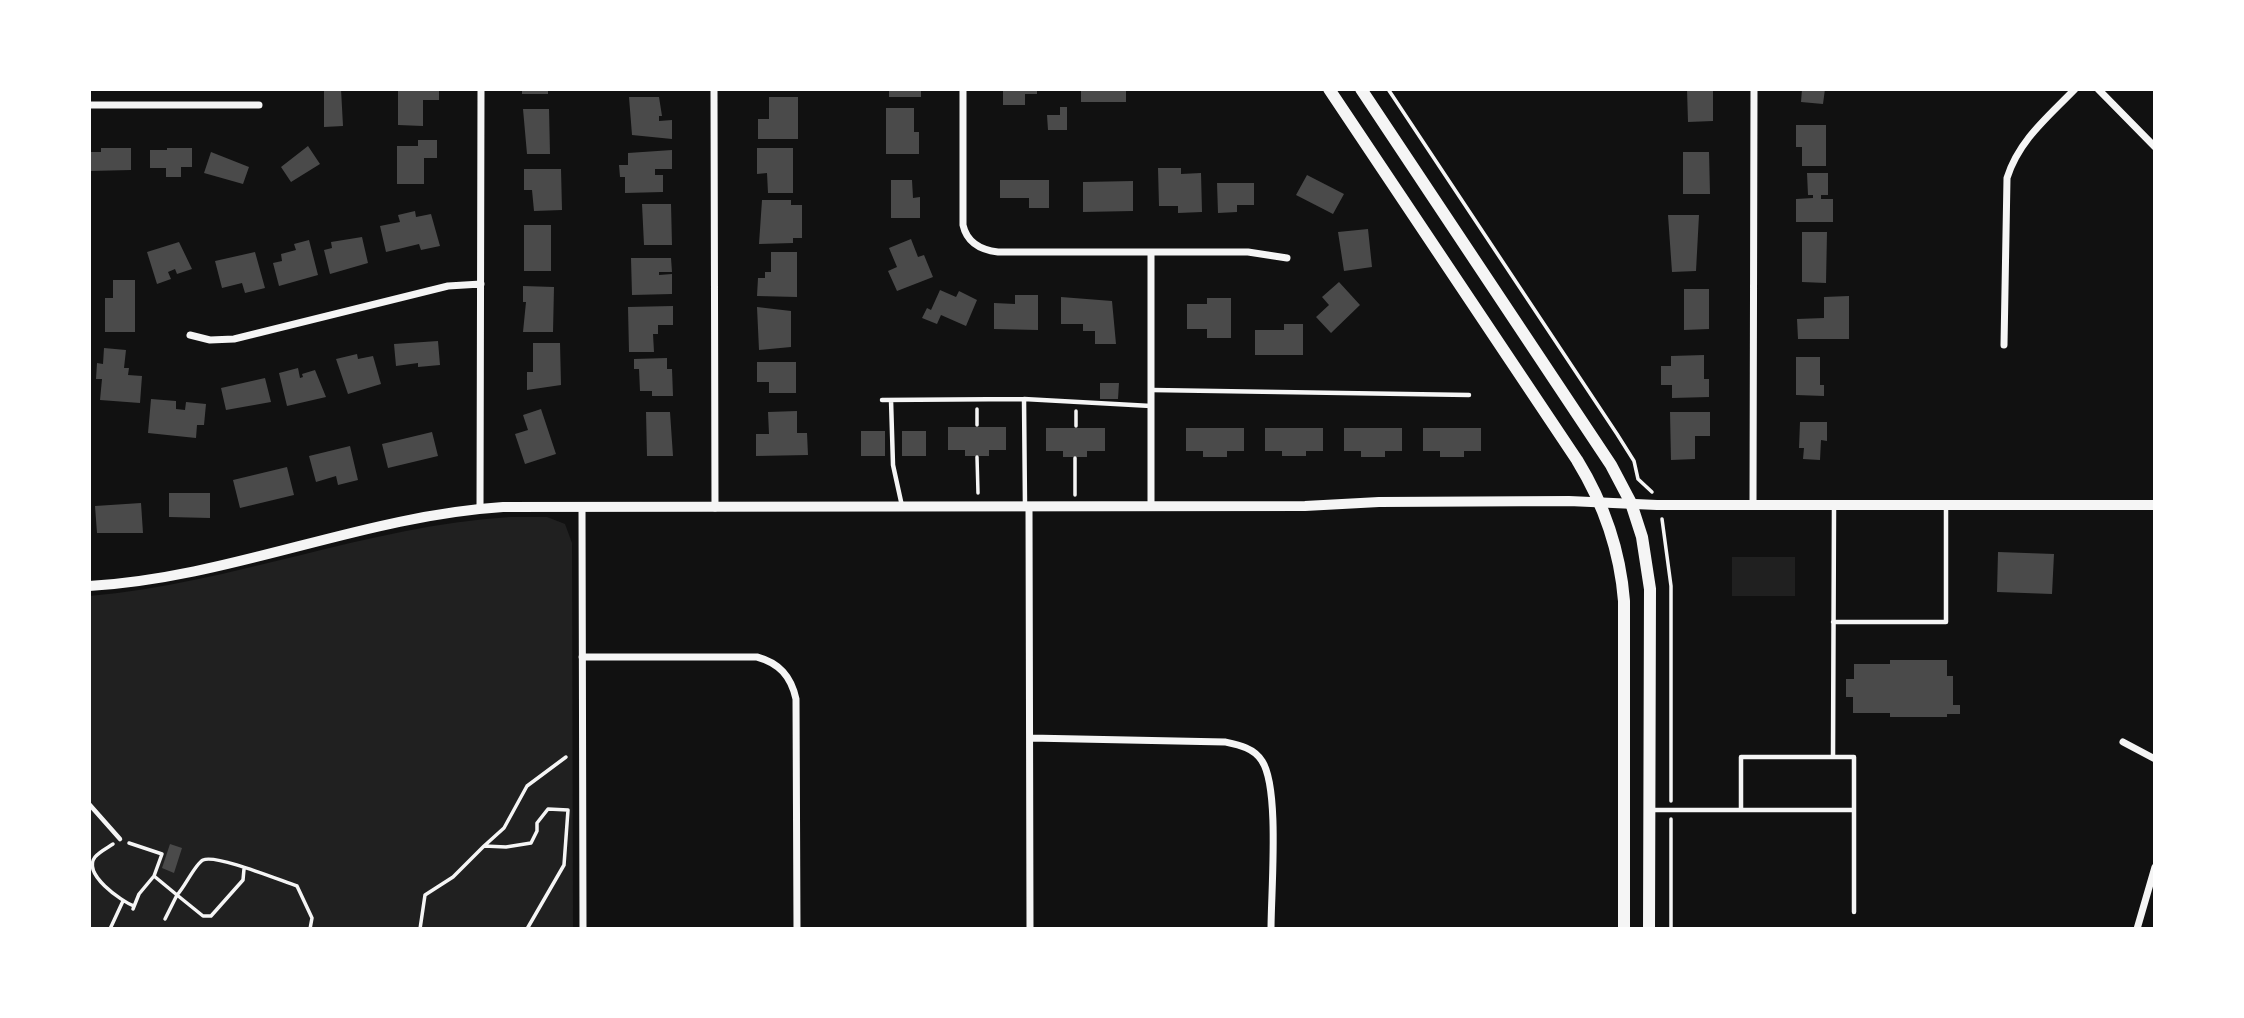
<!DOCTYPE html>
<style>
body{margin:0}
#map{position:relative;width:2244px;height:1018px;overflow:hidden;background:#111;font-family:"Work Sans",sans-serif}
canvas{display:block}
.frame{position:absolute;inset:0;border:91px solid #fff;pointer-events:none}
</style>
<div id="map">
<canvas width="2244" height="1018"></canvas>
<div class="frame"></div>
</div>
<script>
const ctx = document.querySelector('canvas').getContext('2d');
ctx.lineJoin = 'round';
function fill(path, color) { ctx.fillStyle = color; ctx.fill(path, 'evenodd'); }
function stroke(path, color, width, dash) { ctx.strokeStyle = color; ctx.lineWidth = width; ctx.lineCap = dash ? 'butt' : 'round'; ctx.setLineDash(dash || []); ctx.stroke(path); }
const green = new Path2D(`
 M510,517H547L565,524L572,543L573,929H89V596C232,584 366,526 510,517Z
 M1732,557H1795V596H1732Z`);
const building = new Path2D(`
 M324,89H341L343,126L324,127Z
 M398,89H439V100H423V126L398,125Z
 M522,89H548V94H522Z
 M889,89H921V97H889Z
 M1003,89H1037V94H1025V105H1003Z
 M1081,89H1126V102H1081Z
 M1687,89H1713V121L1688,122Z
 M1802,89H1825L1823,104L1801,102Z
 M629,97H659L662,116H659V121L672,120V139L632,135Z
 M769,97H798V139H758V119H769Z
 M1060,107H1067V130H1048L1047,115H1060Z
 M886,108H914V132H919V154H886Z
 M523,109H549L550,154H527Z
 M1796,125H1826V166H1802V147H1796Z
 M418,140H437V158H424V184H397V146H418Z
 M308,146L320,164L291,182L281,167Z
 M101,148H131V170L89,171V152H101Z
 M167,148H192V167H181V177H166V168H150V150H167Z
 M757,148H793V193H768L767,173L757,174Z
 M672,150V169H655V175H663V192L625,193V177H620L619,165H628V153Z
 M211,152L249,167L243,184L204,173Z
 M1683,152H1709L1710,194H1683Z
 M1158,168H1181V174L1201,173L1202,212L1178,213V206H1159Z
 M524,169H561L562,210L534,211L532,190H524Z
 M1807,173H1828V195H1821V199H1833V222H1796V199L1813,198V195H1808Z
 M1307,175L1344,194L1333,214L1296,195Z
 M891,180H912L913,198L920,197V218H891Z
 M1000,180H1049V208H1029V198H1000Z
 M1133,181V211L1083,212V182Z
 M1217,183H1254V205H1237V212L1218,213Z
 M762,200H791V205H802V238H793V243L759,244Z
 M642,204H671L672,245H644Z
 M415,211L416,217L431,214L440,246L421,250L419,244L386,252L380,226L400,222L398,215Z
 M1668,215H1699L1696,271L1672,272Z
 M524,225H551V271H524Z
 M1368,229L1372,267L1344,271L1338,232Z
 M1802,232H1827L1826,283L1802,282Z
 M362,237L368,263L330,274L324,250L332,248L331,242Z
 M911,239L918,257L924,255L933,277L897,291L888,271L897,267L889,248Z
 M309,240L318,275L279,286L273,263L282,261L281,254L296,250L294,244Z
 M179,242L192,269L177,274L175,269L168,272L171,279L157,284L147,252Z
 M255,252L265,288L245,293L242,283L222,288L215,261Z
 M771,252H797V297L757,296L758,278H765V272H771Z
 M631,258H671L672,272H659V275L672,274V294L632,295Z
 M113,280H135V332H105V298H113Z
 M1339,282L1360,305L1331,333L1316,317L1329,305L1322,297Z
 M523,286L554,287L553,332H523L526,302H523Z
 M1684,289H1709V329L1684,330Z
 M940,290L956,297L959,291L977,300L966,326L941,315L937,324L922,318L927,308L931,310Z
 M1015,295H1038V330L994,329V303L1015,304Z
 M1849,296V339H1798L1797,319L1824,318V297Z
 M1061,297L1112,301L1116,344H1095V331H1083V324H1061Z
 M1207,298H1231V338H1207V329H1187V304H1207Z
 M673,306V325H658V334H653L654,352H629L628,307Z
 M757,307L791,311V347L759,350Z
 M1284,324H1303V355H1255V330H1284Z
 M438,341L440,365L418,367V363L396,366L394,344Z
 M533,343H560L561,385L527,390V372H533Z
 M104,348L126,350L124,368H129L128,375L142,376L140,403L100,400L102,379H96L97,363L103,364Z
 M357,354L358,359L373,356L381,384L348,394L336,359Z
 M1704,355V379H1709V397L1672,398V385H1661V366H1671V356Z
 M1796,357H1820V385H1824V396L1796,395Z
 M667,358V369H672L673,396H652V391H640L639,369H634V359Z
 M757,362H796V393H769V382H757Z
 M298,368L300,378L303,377L302,374L315,370L326,397L287,406L279,373Z
 M265,378L271,402L226,410L221,388Z
 M1100,383H1119L1118,399H1100Z
 M151,399L176,401V409L185,410L186,402L206,404L204,425H197L196,438L148,433Z
 M541,409L556,454L525,464L515,434L528,430L523,415Z
 M797,411V433H807L808,455L756,456V434H769L768,412Z
 M646,412H670L673,456H647Z
 M1670,412H1710V436H1695V459L1671,460Z
 M1800,422H1827V441L1821,440L1820,460L1803,459L1804,448H1799Z
 M948,427H1006V450H989V456H965V450H948Z
 M1046,428H1105V451H1087V457H1063V451H1046Z
 M1186,428H1244V451H1227V457H1203V451H1186Z
 M1265,428H1323V451H1306V456H1282V451H1265Z
 M1344,428H1402V451H1385V457H1361V451H1344Z
 M1423,428H1481V451H1464V457H1440V451H1423Z
 M861,431H885V456H861Z
 M902,431H926V456H902Z
 M432,432L438,456L388,468L382,444Z
 M350,446L358,480L338,485L336,476L316,482L309,456Z
 M287,467L294,495L240,508L233,480Z
 M169,493H210V518L169,517Z
 M141,503L143,533H97L95,506Z
 M1998,552L2054,554L2052,594L1997,592Z
 M1890,660H1947V676H1953V705H1960V714H1947V717H1890V713H1853V697H1846V679H1854V664H1890Z
 M170,844L182,848L174,873L162,868Z`);
const path = new Path2D(`
 M1388,89L1617,434L1634,461L1638,479L1652,492
 M977,409V425
 M1076,426V411
 M977,457L978,493
 M1075,495V458
 M1662,519L1671,586V801
 M129,843L162,854L154,876
 M113,844C107,848 99,852 95,857C82,874 121,901 134,906
 M484,846L504,828L527,786L566,757
 M244,869L243,880L211,916H203L177,895C185,887 195,864 203,860C216,854 279,880 297,886L312,918L310,929
 M133,909L139,894L154,876L177,895L165,919
 M110,929L123,901
 M420,929L425,895L453,877L484,846L506,847L531,843L537,831V823L548,809L568,810L564,865L527,929
 M1671,929V819`);
const service = new Path2D(`
 M1152,390L1469,395
 M1024,399L1025,506
 M882,400L1024,399L1151,406
 M891,400L893,465L902,506
 M1833,622H1946V505
 M1833,757L1834,506
 M89,804L120,839
 M1651,810H1854
 M1741,810V757H1854V912`);
const minor = new Path2D(`
 M714,89L715,508
 M963,89V225C967,243 981,250 998,252H1248L1287,258
 M2098,89L2155,147
 M89,105H259
 M1151,252V507
 M190,335L210,340L234,339L448,286L481,284
 M2004,345L2007,178C2019,140 2048,117 2075,89
 M1753,505L1754,89
 M582,507L583,929
 M1029,507L1030,929
 M480,508L481,89
 M582,657H757C779,663 791,676 796,699L797,929
 M1030,738L1225,742C1239,745 1254,748 1262,761C1280,788 1271,892 1271,929
 M2123,742L2155,759
 M2137,929L2155,867`);
const tertiary = new Path2D(`
 M89,586C230,578 362,516 503,507L1305,506L1379,502L1569,501L1657,505H2155`);
const secondary = new Path2D(`
 M1329,89L1577,460C1604,504 1620,550 1624,601V929
 M1361,89L1611,465L1631,503L1642,537L1650,589L1649,929`);
fill(green, '#202020');
fill(building, '#4a4a4a');
stroke(path, '#f5f5f5', 3.5);
stroke(service, '#f5f5f5', 4.5);
stroke(minor, '#f5f5f5', 7);
stroke(tertiary, '#f5f5f5', 10);
stroke(secondary, '#f5f5f5', 12);
</script>
